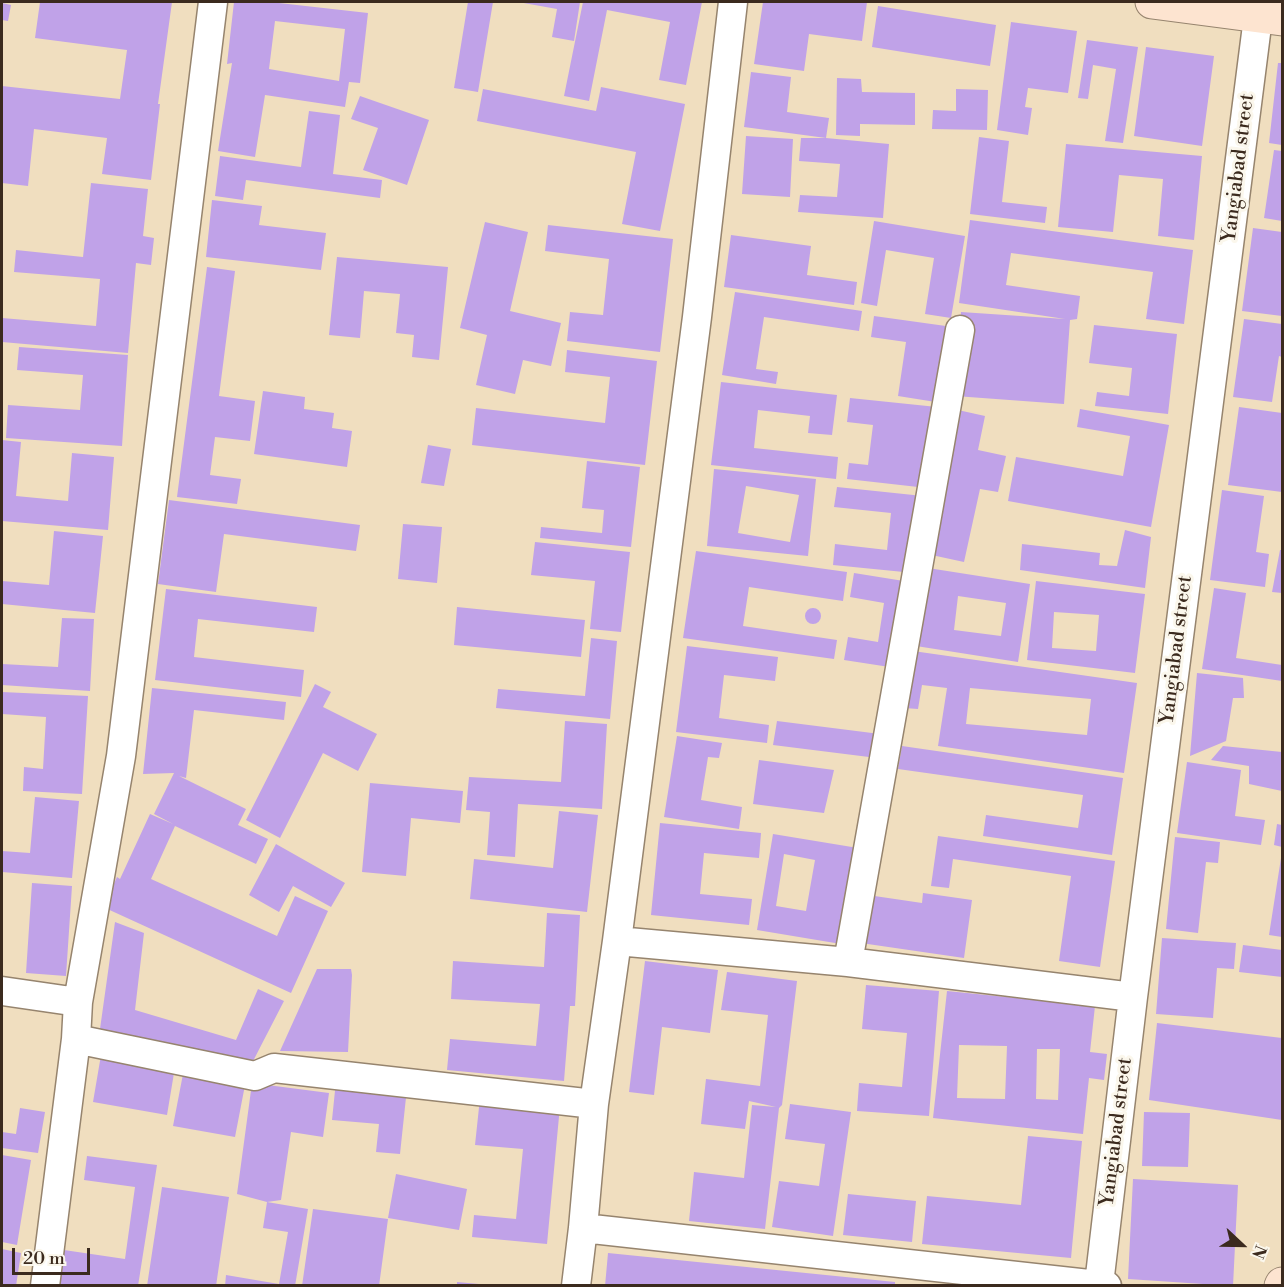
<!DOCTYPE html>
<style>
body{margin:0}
#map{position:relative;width:1284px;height:1287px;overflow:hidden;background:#f0debf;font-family:"Libre Bodoni",serif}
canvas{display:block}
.frame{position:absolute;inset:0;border:3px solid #3b2a1e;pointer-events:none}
.north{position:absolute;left:1212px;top:1215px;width:60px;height:60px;-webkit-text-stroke:4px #fbf7ec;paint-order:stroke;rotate:112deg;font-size:16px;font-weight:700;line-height:24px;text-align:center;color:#3b2a1e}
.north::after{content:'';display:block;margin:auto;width:21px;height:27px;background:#3b2a1e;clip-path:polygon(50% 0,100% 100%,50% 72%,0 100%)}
.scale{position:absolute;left:12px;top:1248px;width:78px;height:27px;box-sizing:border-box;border:3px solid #3b2a1e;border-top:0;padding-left:8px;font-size:18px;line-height:21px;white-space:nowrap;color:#3b2a1e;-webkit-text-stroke:4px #fbf7ec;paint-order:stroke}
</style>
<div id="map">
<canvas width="1284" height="1287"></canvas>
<div class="frame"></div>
<div class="north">N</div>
<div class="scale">20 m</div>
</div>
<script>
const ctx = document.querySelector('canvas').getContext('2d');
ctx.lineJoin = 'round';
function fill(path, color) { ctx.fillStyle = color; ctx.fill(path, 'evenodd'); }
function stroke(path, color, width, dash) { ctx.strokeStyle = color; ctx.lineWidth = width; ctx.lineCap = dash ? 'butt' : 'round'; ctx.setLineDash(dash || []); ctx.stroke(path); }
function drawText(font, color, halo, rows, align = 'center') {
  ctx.font = font + ' "Libre Bodoni",serif'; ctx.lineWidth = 6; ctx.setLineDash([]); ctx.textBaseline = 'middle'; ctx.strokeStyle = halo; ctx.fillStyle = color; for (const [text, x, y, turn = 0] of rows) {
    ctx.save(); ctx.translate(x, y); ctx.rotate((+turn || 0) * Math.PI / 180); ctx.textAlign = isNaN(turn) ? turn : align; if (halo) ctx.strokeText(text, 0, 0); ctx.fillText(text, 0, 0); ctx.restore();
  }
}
const building = new Path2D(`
 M40,2H172L158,104H160L151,180L102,174L107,138L34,129L28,186L2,183V86L120,99L127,50L35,38Z
 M234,2H270L368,13L360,83L349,82L345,107L265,95L255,157L218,151L232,63L227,64ZM275,21L345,29L339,81L269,69Z
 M468,2H493L478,92L454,88Z
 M518,2H580L574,41L552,37L557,9Z
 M583,2H702L686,85L659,80L670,22L607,10L589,101L564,96Z
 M763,2H867L862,41L809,34L804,71L754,64Z
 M2,3L11,5L8,21L2,20Z
 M878,6L996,25L990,66L872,47Z
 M1011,22L1077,31L1068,93L1028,88L1025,107L1032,108L1028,135L997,130Z
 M1087,40L1138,47L1123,143L1105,141L1116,69L1093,65L1088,99L1078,98Z
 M1146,47L1214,56L1202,146L1134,136Z
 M1278,63H1282V145L1269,143Z
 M751,72L791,77L787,112L829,118L826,138L744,127Z
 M837,78L861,79L862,92L915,93V125L860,124V136L836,135Z
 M601,87L685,104L660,231L622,224L636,152L477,121L483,89L596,111Z
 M956,89L988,90L987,130L932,129L933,110L956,111Z
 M360,96L429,120L407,185L363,170L378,128L351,119Z
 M309,111L340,115L333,174L382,180L380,198L246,180L243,200L215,196L220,156L301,167Z
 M746,136L793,139L790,197L742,194Z
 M979,137L1009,141L1002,202L1047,207L1045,223L970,214Z
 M801,138H826L889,144L883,218L798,212L800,195L837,197L840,164L799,161Z
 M1066,144L1202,156L1194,240L1158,236L1163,179L1119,175L1113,232L1058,227Z
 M1274,150L1282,151V221L1264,218Z
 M91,183L148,189L143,236L154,238L151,265L136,263L128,353L2,342V318L96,326L100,279L14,272L16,250L83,257Z
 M212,200L262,206L259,225L326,233L321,270L206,257Z
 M970,220L1193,250L1184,324L1146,319L1153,272L1011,253L1006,285L1080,296L1077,319L1070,320L1064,404L955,396L961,312L1065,319L959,303Z
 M874,221L965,236L951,318L925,314L934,258L886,250L877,306L861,303Z
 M485,222L528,232L510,311L561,323L551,366L523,360L515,394L476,385L487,335L460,328Z
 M548,225L673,239L660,352L567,341L570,312L603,315L609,259L545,251Z
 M1253,228L1282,232V316L1242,311Z
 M731,235L811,246L807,275L857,282L854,305L724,287Z
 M337,257L448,267L439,360L412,357L414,335L396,333L400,294L364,291L360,338L329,335Z
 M207,267L235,271L219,396L255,401L250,441L215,437L210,475L241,479L237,504L177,497Z
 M735,292L862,311L859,331L764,317L756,369L778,372L776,384L722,375Z
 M874,316L953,327L942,403L898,396L906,342L871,337Z
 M1244,319L1282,324V357L1279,356L1272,402L1233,397Z
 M1094,325L1177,334L1168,414L1095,406L1097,392L1129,396L1132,368L1089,363Z
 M19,347L128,355L122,446L6,438L8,405L80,410L83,375L17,370Z
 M567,350L657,361L645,465L472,445L476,408L605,423L610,377L565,372Z
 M721,382L837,395L832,435L808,433L810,416L758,410L754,448L838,457L836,479L711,465Z
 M263,391L305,397L304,409L334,413L332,428L352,431L347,467L254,454Z
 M850,398L937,407L927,488L847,479L849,463L868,465L873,425L847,422Z
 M1239,407L1282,413V492L1228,485Z
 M1080,409L1169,425L1151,527L1008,501L1016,457L1123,476L1130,436L1077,427Z
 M958,410L985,416L978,450L1006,456L998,492L980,489L964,562L927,554Z
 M2,440L21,442L16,496L68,501L72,453L114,457L108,530L2,521Z
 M428,445L451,449L444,486L421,483Z
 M587,461L640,467L631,547L540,538L541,527L602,533L604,510L582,508Z
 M714,469L816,479L808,556L707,546ZM746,486L799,495L790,542L738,533Z
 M837,487L923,496L914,573L833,565L835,544L887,550L891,513L834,507Z
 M1222,490L1264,496L1256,552L1269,554L1265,587L1210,580Z
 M169,500L360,525L356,551L224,534L216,592L158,584Z
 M403,524L442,527L437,583L398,579Z
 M1125,530L1151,537L1145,588L1020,570L1022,544L1100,553L1099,565L1117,566Z
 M54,531L103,536L95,613L2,604V581L49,585Z
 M535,542L630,552L621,632L590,629L595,581L531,575Z
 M1280,550H1282V593L1272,592Z
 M696,551L847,572L843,601L749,587L743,626L837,640L834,659L683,638Z
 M928,568L1030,584L1018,662L916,646ZM958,596L1006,603L1001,636L954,630Z
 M854,573L910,582L896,668L844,660L848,637L878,642L884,603L850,597Z
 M1036,581L1145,594L1135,673L1027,660ZM1054,612L1099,615L1096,651L1052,648Z
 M1214,588L1246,593L1236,658L1282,665V681L1202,669Z
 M166,589L317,607L314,632L198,619L194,657L304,670L301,697L155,680Z
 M457,607L585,620L581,657L454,645Z
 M805 616a8 8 0 1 1 16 0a8 8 0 1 1-16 0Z
 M62,618L94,619L90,691L2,685V664L58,667Z
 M591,638L617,641L610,719L496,708L498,689L585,696Z
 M687,646L778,657L775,681L724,675L719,718L769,725L767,743L676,732Z
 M913,651L1137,683L1124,773L938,746L947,688L922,685L918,709L904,708ZM970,688L1091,699L1087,735L966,724Z
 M1197,673L1243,678L1244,698H1233L1226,741L1190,756Z
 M315,684L331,692L323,707L377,734L358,771L323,753L280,838L246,820Z
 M152,688L286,702L284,720L194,710L186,778L179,776L246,809L238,825L268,839L256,864L175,826L151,879L277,936L295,896L328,911L291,993L103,907L117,877L120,879L150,814L173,824L154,814L174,773L143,774Z
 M2,692L88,696L82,794L23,791L24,767L43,769L46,717L2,714Z
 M565,721L607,724L602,809L518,804L515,857L487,855L490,812L466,810L469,777L561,782Z
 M777,721L880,734L877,758L773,745Z
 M677,736L722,743L719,758L708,757L701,800L742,807L739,829L664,817Z
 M902,746L1123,778L1112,855L983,836L986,815L1078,828L1083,795L898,769Z
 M1223,746L1282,752V791L1249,784V766L1211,760Z
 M759,760L834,770L824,813L753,804Z
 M1187,762L1241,770L1235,816L1265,820L1261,845L1177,833Z
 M370,783L463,791L460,823L411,818L406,876L362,872Z
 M35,797L79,801L72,878L2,872V851L30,853Z
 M559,811L598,815L587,912L470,899L474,859L553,868Z
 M660,823L761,833L759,858L704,853L700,894L752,899L749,925L651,915Z
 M1277,824L1282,825V847L1274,845Z
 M773,834L858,848L841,944L757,930ZM784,854L815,860L806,911L776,906Z
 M938,836L1115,861L1100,967L1059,961L1071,876L953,859L949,888L931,886Z
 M1175,837L1220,842L1218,863L1206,862L1198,933L1166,929Z
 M276,844L345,883L331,907L293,886L279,912L249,895Z
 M1281,858H1282V937L1269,935Z
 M32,883L72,886L66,976L26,973Z
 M923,893L972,900L964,958L854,942L861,894L922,903Z
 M547,913L580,915L575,1006H570L564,1081L447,1070L450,1039L536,1046L540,1004L451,999L453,961L544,967Z
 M115,922L144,933L135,1010L236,1040L258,989L284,1001L250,1067L100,1029Z
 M1162,938L1236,943L1234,969L1217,968L1213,1018L1156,1014Z
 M1243,945L1282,950V977L1239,972Z
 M645,961L718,970L710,1033L662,1027L654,1095L629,1092Z
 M317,969H351L352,975L348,1052L280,1051Z
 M727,972L797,981L782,1105L779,1108L765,1229L689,1221L694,1172L744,1178L752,1105L776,1107L749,1101L745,1129L701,1124L706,1079L760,1086L768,1015L721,1010Z
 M866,985L939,991L929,1116L857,1111L859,1083L902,1087L907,1033L862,1029Z
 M947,991L1095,1006L1090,1052L1107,1054L1104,1080L1089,1078L1083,1134L933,1118ZM959,1045L1007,1046L1005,1099L957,1098ZM1037,1049H1060L1058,1100L1036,1099Z
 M1157,1023L1282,1038V1120L1149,1100Z
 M101,1055L174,1073L167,1115L93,1102Z
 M183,1074L245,1085L235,1137L173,1126Z
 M336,1081L407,1088L400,1154L376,1152L379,1124L332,1120Z
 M252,1083L329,1093L323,1137L291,1132L281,1200L267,1202L308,1209L295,1286H225L226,1275L279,1284L288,1232L263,1228L267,1202L237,1194Z
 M480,1098L560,1106L547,1244L472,1237L474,1215L516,1219L523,1149L475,1145Z
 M790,1104L851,1112L833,1236L772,1227L779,1181L819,1186L825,1144L785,1139Z
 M20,1108L45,1112L38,1153L2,1148V1132L16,1134Z
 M1144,1112L1190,1113L1188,1167L1142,1166Z
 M1028,1136L1082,1141L1071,1258L922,1244L927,1196L1021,1205Z
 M2,1155L31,1160L17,1245L2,1242Z
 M87,1156L157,1165L138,1286H59L64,1250L125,1259L135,1187L84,1180Z
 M396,1174L467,1189L459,1230L388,1218Z
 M1133,1179L1238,1185L1233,1286L1128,1279Z
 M162,1187L229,1197L216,1286H147Z
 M848,1194L916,1201L912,1242L843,1235Z
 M313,1209L388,1219L379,1286H302Z
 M2,1249L21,1253L16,1286H2Z
 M608,1253L895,1282V1286H605Z
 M457,1282L479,1284V1286H457Z`);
const street = new Path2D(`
 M617,941L848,962L1133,997
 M848,962L960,330
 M2,991L78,1002
 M76,1039L255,1076L274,1068L594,1104
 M583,1228L1107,1286
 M1099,1284L1133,997L1260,2
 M45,1286L76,1039L78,1002L121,756L213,2
 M576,1286L583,1228L594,1104L617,941L697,317L733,2`);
const secondary = new Path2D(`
 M1152,2L1282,19
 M1281,1286L1282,1284`);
const streetNames = [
 ["Yangiabad street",1239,168,-83],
 ["Yangiabad street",1177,650,-83],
 ["Yangiabad street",1117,1132,-83]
];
fill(building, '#c0a2e8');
stroke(street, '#96846e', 31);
stroke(secondary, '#96846e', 35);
stroke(street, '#fff', 28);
stroke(secondary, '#fde4d0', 33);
drawText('20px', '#3b2a1e', '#fbf7ec', streetNames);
</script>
